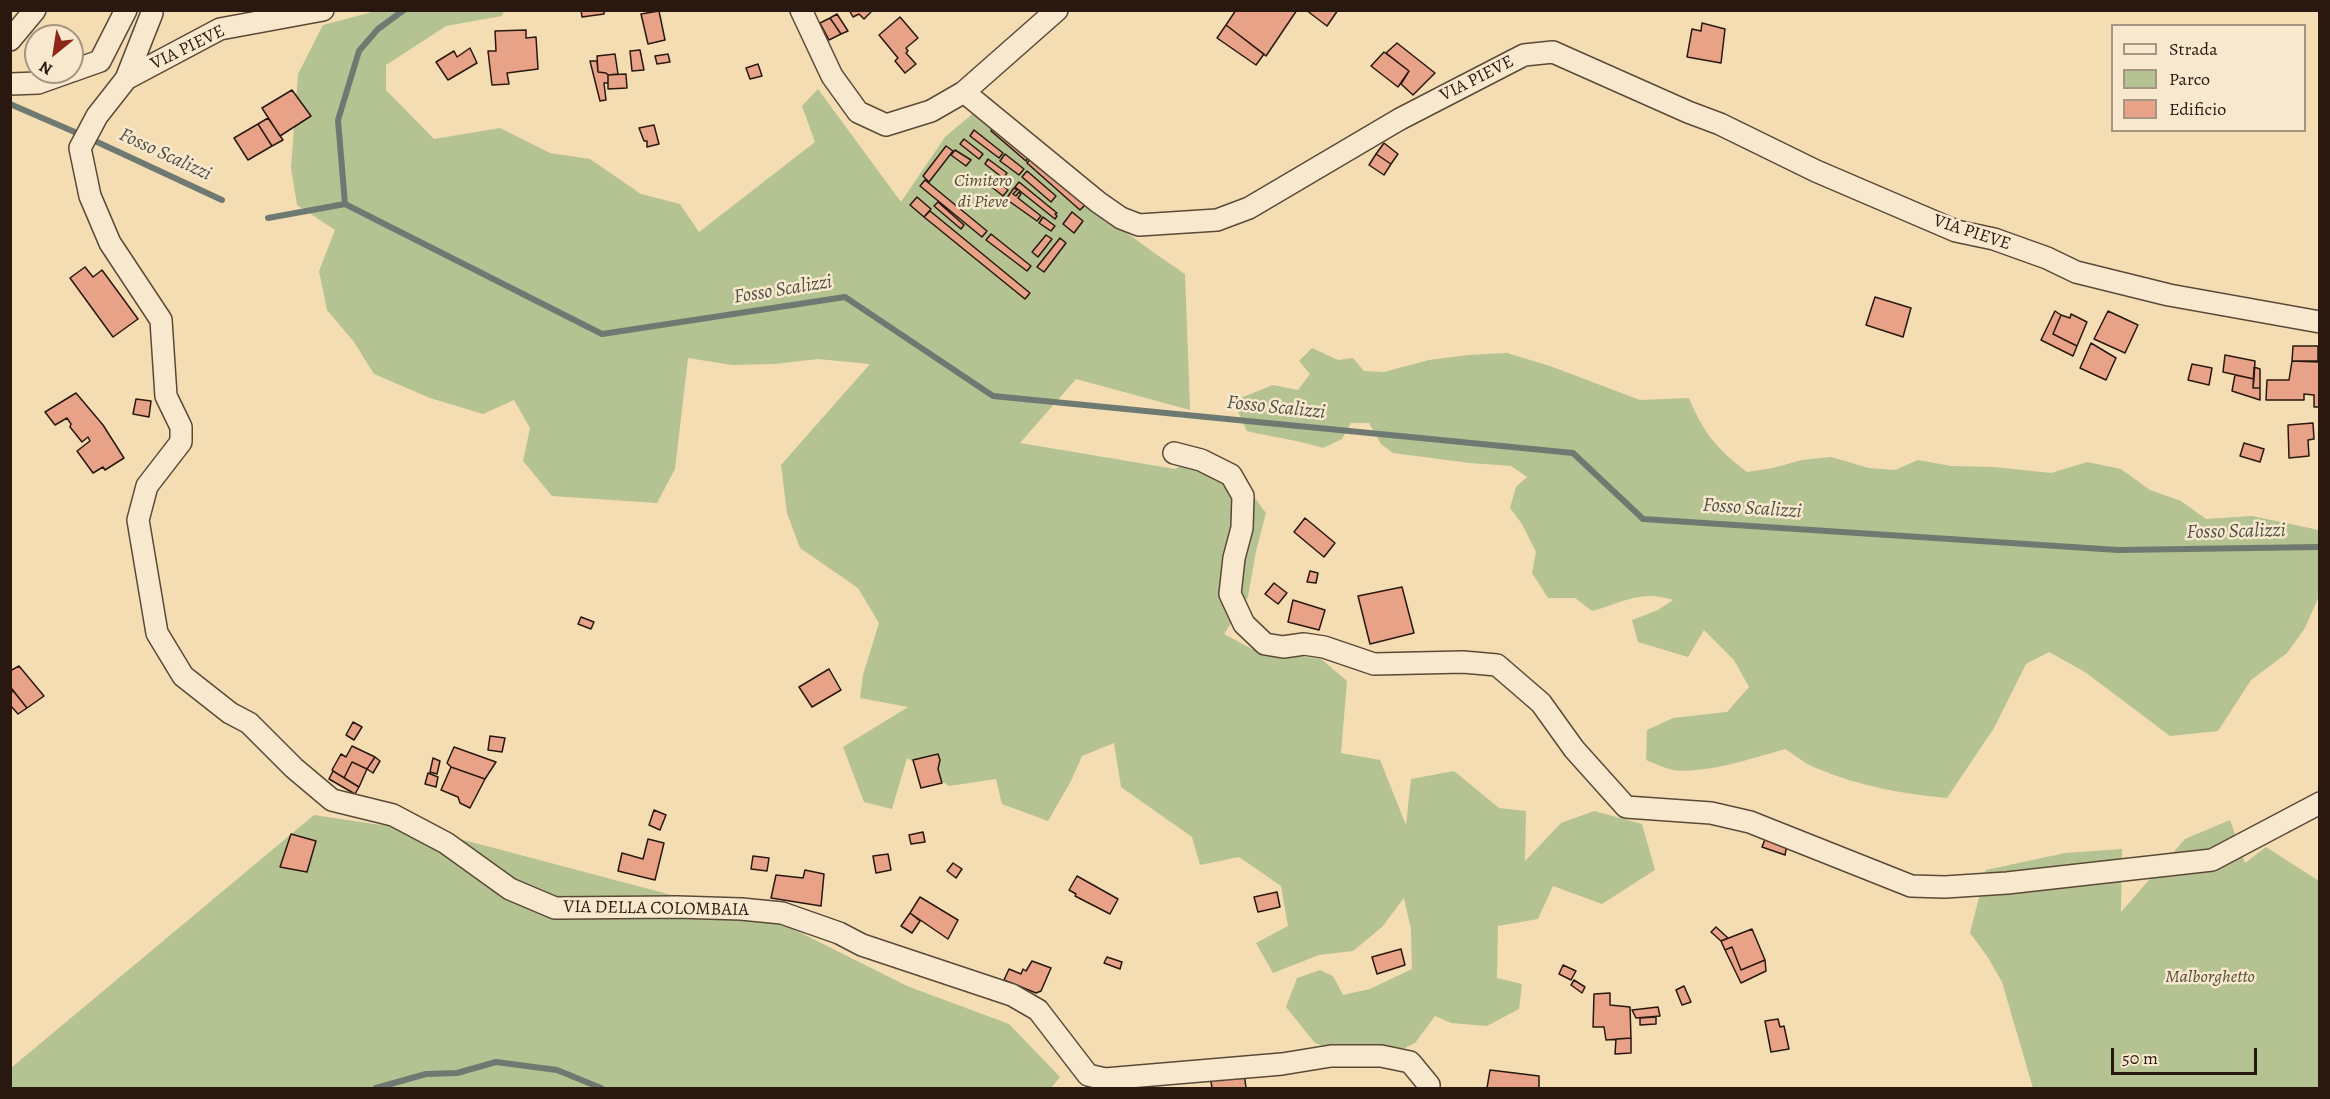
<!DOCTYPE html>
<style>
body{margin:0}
#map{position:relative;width:2330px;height:1099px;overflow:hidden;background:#f5ddb3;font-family:Alegreya,serif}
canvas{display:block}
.frame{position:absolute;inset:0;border:12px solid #28180f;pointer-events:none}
.legend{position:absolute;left:2111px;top:24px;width:195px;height:108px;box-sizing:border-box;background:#f8e9ce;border:2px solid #a59582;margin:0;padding:8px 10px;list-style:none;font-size:18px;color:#28180f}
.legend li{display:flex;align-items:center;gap:12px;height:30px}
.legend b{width:30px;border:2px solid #a59582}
.north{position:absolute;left:24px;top:24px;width:60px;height:60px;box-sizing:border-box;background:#f8e9ce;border:2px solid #a59582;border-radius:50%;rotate:210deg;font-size:16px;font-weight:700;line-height:24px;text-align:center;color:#28180f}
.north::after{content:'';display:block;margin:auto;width:21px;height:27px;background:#8f2418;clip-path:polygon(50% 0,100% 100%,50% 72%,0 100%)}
.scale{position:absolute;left:2111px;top:1048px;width:146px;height:27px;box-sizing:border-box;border:3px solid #28180f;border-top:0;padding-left:8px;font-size:18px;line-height:21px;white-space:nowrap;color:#28180f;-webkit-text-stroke:4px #f8e9ce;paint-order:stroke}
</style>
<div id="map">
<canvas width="2330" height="1099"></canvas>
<div class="frame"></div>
<ul class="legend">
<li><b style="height:8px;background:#f8e9ce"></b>Strada</li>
<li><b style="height:16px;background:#b5c291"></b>Parco</li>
<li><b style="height:16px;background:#e8a287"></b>Edificio</li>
</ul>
<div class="north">N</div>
<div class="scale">50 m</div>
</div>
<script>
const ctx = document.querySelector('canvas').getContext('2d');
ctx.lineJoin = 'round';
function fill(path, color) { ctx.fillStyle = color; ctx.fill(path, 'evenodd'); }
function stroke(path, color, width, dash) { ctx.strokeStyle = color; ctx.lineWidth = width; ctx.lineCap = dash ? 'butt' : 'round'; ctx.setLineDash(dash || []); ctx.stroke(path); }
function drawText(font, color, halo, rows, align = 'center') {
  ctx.font = font + ' Alegreya,serif'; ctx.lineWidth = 5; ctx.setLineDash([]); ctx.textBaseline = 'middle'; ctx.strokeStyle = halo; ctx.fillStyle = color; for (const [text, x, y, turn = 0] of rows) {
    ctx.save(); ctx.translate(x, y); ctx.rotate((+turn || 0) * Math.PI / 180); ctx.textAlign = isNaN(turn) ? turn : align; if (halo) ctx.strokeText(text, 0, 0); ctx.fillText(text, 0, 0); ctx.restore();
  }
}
const green = new Path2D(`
 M376,11H504L502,16L446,26L386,65V90L434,139L500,128L550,153L590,159L641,194L680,204L699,232L815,142L802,106L818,89L901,202L945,137L977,110C1045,167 1111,225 1185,274L1190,410L1076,379L1020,443L1175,469L1200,456L1239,477L1266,513L1256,551L1248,597L1224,634L1252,649L1321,659L1347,681L1341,753L1380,760L1406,825L1411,779L1454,771L1499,808L1526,811L1525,861L1561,823L1594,811L1642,824L1655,870L1602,904L1553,886L1538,919L1498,926L1497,978L1522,984L1519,1009L1487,1026L1451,1023L1435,1016L1415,1043L1372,1064L1315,1043L1286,1007L1297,978L1320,970L1333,976L1343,995L1370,989L1412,969L1411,929L1404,898L1382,927L1353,951L1319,955L1273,973L1256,943L1288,926L1281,886L1239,857L1200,865L1192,837L1121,787L1114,743L1082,756L1071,781L1048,821L1002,804L996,779L949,786L907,758L892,809L864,802L843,747L908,707L860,698L863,675L879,623L858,588L800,548L787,513L781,465L870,364L818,359L775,364L732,365L688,358L675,469L657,503L552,496L523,461L530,428L514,400L483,414L430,398L374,374L354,342L327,310L319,271L335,230L297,205L291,168L298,74L323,25Z
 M1312,348L1338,360L1353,358L1364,371L1384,372L1429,360L1468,355L1507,353L1550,366L1640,400L1689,398C1704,434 1716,448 1747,472L1773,468L1802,460L1831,457L1869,468L1895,470L1918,460L1951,466L1994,467L2051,473L2087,462L2121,469L2150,490L2181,501L2206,519L2252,516L2319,530V596L2305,628L2287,653L2251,680L2218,731L2170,736L2085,672L2049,652L2026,664L1994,728L1947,798C1903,794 1858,786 1816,768C1805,764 1795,755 1785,749C1754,758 1705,774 1673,770C1664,768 1654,763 1646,760L1647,730L1673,718L1727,712L1749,687L1734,660L1704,630L1688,657L1638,642L1632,620L1658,610L1673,600C1641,589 1622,603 1592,611L1575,598H1548L1532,573L1536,552L1522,524L1510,508L1516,487L1527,477L1511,466L1470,463L1393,453L1381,444L1369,423H1351L1342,439L1323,448C1298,440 1272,437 1247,431L1233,401L1273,385L1298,390L1310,374L1299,361Z
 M314,815L441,834L785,925L907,986L1009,1024L1060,1077L1051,1088H11V1068Z
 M2230,820L2245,863L2266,847L2319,881V1088H2033L2002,982L1987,956L1970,933L1986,870L2065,853L2122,849L2121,912L2185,839Z`);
const stream = new Path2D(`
 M10,104L77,133
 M95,141L222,200
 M345,204L338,120L359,51L378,29L404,10
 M268,218L345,204L602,334L845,297L993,396L1573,453L1643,519L2118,550L2320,547
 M376,1088L426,1074L457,1073L496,1062L557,1070L601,1088`);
const building = new Path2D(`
 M581,10H604V14L582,17Z
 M849,10H869L871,12L864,19L859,14L853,17Z
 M1297,10L1266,56L1226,25L1236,10Z
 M1306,10H1338L1327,26Z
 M659,11L665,40L648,44L641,14Z
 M837,14L848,31L841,34L830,18Z
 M900,17L918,38L906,48L908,51L906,53L916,64L905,73L895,61L898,58L879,35Z
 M830,18L841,34L829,40L820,23Z
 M1702,23L1725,29L1721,63L1687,57L1692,29L1701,31Z
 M1226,25L1264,54L1256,65L1217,38Z
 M526,30V38L536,37L538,69L507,73L509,84L492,85L488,51H496L495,31Z
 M1397,43L1435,73L1413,95L1401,84L1409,71L1386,53Z
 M470,48L477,63L448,80L436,62L454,51L457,57Z
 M640,50L644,70L632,71L630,51Z
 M1384,52L1409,71L1398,87L1371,66Z
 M615,54L618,74L608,75L606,73L598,72L597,56Z
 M668,54L670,62L657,64L655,56Z
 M590,61H597L598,72L606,73L608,75V83H604L606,100L600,101Z
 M758,64L762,76L750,79L746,68Z
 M626,74L627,88L608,89V75Z
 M292,90L311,116L280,136L262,108Z
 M268,118L283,140L272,146L258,124Z
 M258,124L272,146L248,160L234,138Z
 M654,125L659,144L647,147V141H644L639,128Z
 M995,127L1029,156L1026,161L991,131Z
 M974,130L1003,153L999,158L970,136Z
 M964,139L983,154L979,159L960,144Z
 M1384,143L1398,154L1391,164L1376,154Z
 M946,146L953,151L929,182L923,176Z
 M955,150L971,160L966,166L951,155Z
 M1005,154L1024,169L1019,175L1000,161Z
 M1376,154L1391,164L1384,175L1369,165Z
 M1031,158L1085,205L1080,210L1027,163Z
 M988,159L1007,173L1003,178L985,164Z
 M1027,171L1056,196L1051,202L1022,177Z
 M994,178L1008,190L1003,196L988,184Z
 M925,180L987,231L982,237L920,186Z
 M1019,182L1057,213L1055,214L1057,216L1055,219L1015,187Z
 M1014,188L1017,190L1013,194L1016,196L1019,192L1021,194L1018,198L1041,216L1037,221L1006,199Z
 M917,197L931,209L924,217L910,205Z
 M938,202L964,225L961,229L934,206Z
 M930,211L1030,293L1025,299L924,217Z
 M1072,212L1083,221L1074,233L1063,224Z
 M1043,217L1055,226L1051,231L1039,223Z
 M991,234L1031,266L1027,271L986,240Z
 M1046,235L1052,239L1038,257L1032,252Z
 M1060,238L1066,243L1044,272L1037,267Z
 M85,267L93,277L102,270L138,319L113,337L70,278Z
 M1875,297L1911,308L1903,337L1866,325Z
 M2055,311L2061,315L2053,334L2077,346L2073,356L2041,340Z
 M2108,311L2138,325L2125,353L2094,339Z
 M2071,314L2087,322L2077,346L2053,334L2061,315L2070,318Z
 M2091,343L2116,358L2106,380L2080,368Z
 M2293,346H2318V362L2292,361Z
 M2225,355L2255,361L2254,379L2223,372Z
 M2292,361H2320V407H2314V395L2304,394V400H2266L2267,380H2289Z
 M2192,364L2212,368L2209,385L2188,380Z
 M2254,367L2260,369V388H2253Z
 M2235,375L2254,379L2253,388H2260V400L2232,391Z
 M76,393L103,425L124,458L105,470L103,467L93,473L77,451L90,441L88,437L82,442L70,427L71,424L67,418L55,425L45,412Z
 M136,399L151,401L149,417L133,414Z
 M2313,423L2314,439L2308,440L2309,456L2289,458L2288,425Z
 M2244,443L2264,449L2260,462L2240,456Z
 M1305,518L1335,543L1324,557L1294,532Z
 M1310,571L1318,573L1316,583L1307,582Z
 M1274,583L1287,593L1278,604L1265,594Z
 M1402,587L1414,633L1370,644L1358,596Z
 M1293,600L1325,610L1319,630L1288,622Z
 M581,617L594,622L591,629L578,624Z
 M19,666L44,696L27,708L10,687V671Z
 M829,669L841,690L812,707L799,687Z
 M12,689L27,708L18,714L10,705Z
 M353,722L362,727L354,740L346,735Z
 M490,736L505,738L502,752L488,750Z
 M352,746L375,757L367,769L352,762L344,778L332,770L341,754L346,757Z
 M454,747L496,762L485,779L451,767L447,763Z
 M938,754L940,760L938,769L942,783L921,788L913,760Z
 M375,757L380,761L373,773L367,769Z
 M433,758L440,761L437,774L430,772Z
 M352,762L367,769L359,787L344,778Z
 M451,767L485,779L470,808L460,803L458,797L441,790Z
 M333,771L359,787L355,794L329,779Z
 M428,773L438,777L436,787L425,784Z
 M654,810L666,815L660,830L649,825Z
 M923,832L925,842L911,844L909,835Z
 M291,834L316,841L307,872L280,867Z
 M1767,834L1788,840L1785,855L1762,847Z
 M648,839L664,843L655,880L618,871L622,853L643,859Z
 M888,854L891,870L876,873L873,856Z
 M753,856L769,858L767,871L751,869Z
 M953,863L962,869L956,878L947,871Z
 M805,870L824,874L821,906L771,898L776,875L803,878Z
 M1077,876L1118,899L1110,914L1075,896L1076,894L1069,890Z
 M1277,892L1280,907L1258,912L1254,897Z
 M920,897L958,920L948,939L910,913Z
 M910,913L920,921L912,933L901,926Z
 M1716,927L1728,938L1721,941L1711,932Z
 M1752,929L1765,960L1741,970L1732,947L1725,950L1721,941Z
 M1732,947L1741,970L1765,960L1766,971L1741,983L1725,950Z
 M1401,949L1405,965L1377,974L1372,957Z
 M1107,957L1122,962L1120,969L1104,963Z
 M1032,961L1051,968L1041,991L1036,993L1004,980L1009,969L1021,974L1023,969L1026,971Z
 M1563,965L1576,971L1571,980L1559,974Z
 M1574,980L1585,987L1582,993L1571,985Z
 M1684,986L1691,1002L1682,1005L1676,990Z
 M1610,993V1005L1630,1007L1631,1038L1606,1040L1604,1027H1593L1594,994Z
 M1658,1007L1660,1016L1636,1018L1632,1010Z
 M1656,1017V1024L1640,1025V1018Z
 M1778,1019L1780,1027L1784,1026L1789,1049L1771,1052L1765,1021Z
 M1631,1038V1053L1615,1054L1616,1039Z
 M1490,1070L1539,1076V1088H1487Z
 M1244,1072L1246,1088H1212L1210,1076Z`);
const minor = new Path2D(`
 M151,10L152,13L126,79L97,116L80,148L90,196L110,243L161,320L166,396L181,427V442L147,486L138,520L157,633L183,676L230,713L249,723L294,768L332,800L393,815L446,843L510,889L555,908L677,907L741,909L782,913L839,933L862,945L1012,995L1038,1010L1088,1075L1105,1079L1282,1064L1331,1056H1381L1410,1062L1429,1085L1428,1088
 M801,10L832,76L858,112L886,125L931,111L964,92L1098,202L1121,218L1139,225L1217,220L1249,208L1400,119L1524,55L1553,52L1688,112L1720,124L1816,171L1956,231L1994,239L2047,258L2076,272L2169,295L2320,322
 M10,40L35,10
 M72,71L100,61L126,10
 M126,79L220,29L323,10
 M10,84L38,83L69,72
 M964,92L1057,10
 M1174,453L1201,460L1231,475L1243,496L1242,528L1234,558L1230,594L1244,624L1265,644L1283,647L1304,644L1324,647L1374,664L1463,662L1497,665L1541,703L1574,749L1626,807L1711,813L1750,822L1911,886L1945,887L2007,883L2212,860L2320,803`);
const streetNames = [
 ["VIA PIEVE",188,48,-26],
 ["VIA PIEVE",1477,79,-27],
 ["VIA PIEVE",1972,233,18],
 ["VIA DELLA COLOMBAIA",656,909,1]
];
const parkNames = [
 ["Cimitero",983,182],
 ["di Pieve",983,203],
 ["Malborghetto",2210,978]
];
const waterNames = [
 ["Fosso Scalizzi",165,155,25],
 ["Fosso Scalizzi",783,290,-9],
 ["Fosso Scalizzi",1276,408,6],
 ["Fosso Scalizzi",1752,509,4],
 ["Fosso Scalizzi",2236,532,-1]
];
fill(green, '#b5c291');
stroke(stream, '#6e7a71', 6);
fill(building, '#e8a287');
stroke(building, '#28180f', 1.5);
stroke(minor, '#5b4938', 24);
stroke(minor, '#f8e9ce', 21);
drawText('18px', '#28180f', '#f8e9ce', streetNames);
drawText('italic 18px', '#524b36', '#f8e9ce', parkNames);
drawText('italic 20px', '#515148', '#f8e9ce', waterNames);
</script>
